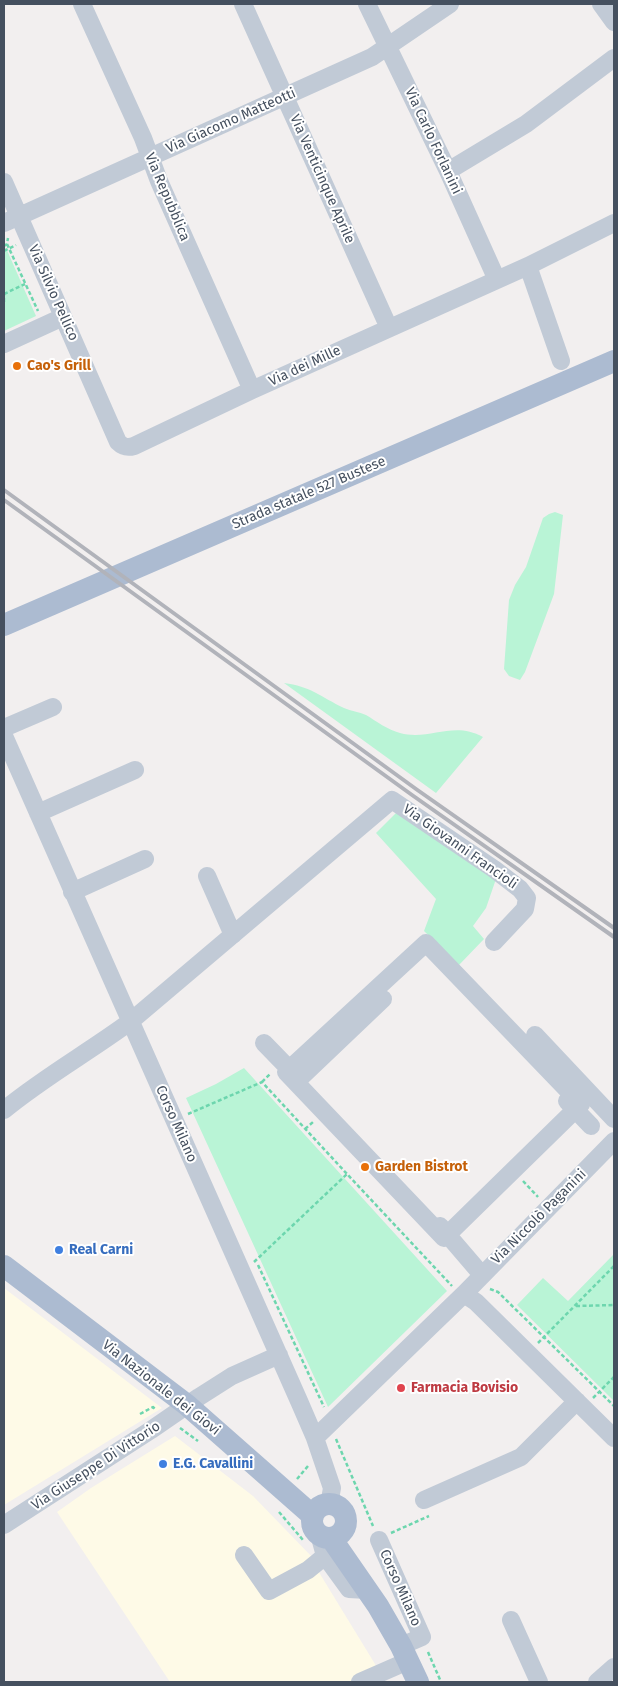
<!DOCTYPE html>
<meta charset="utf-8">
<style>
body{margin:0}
#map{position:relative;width:618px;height:1686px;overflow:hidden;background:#f2efef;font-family:"Fira Sans",sans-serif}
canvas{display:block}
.frame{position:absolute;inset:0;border:5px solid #45505f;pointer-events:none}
</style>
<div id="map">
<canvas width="618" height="1686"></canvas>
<div class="frame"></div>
</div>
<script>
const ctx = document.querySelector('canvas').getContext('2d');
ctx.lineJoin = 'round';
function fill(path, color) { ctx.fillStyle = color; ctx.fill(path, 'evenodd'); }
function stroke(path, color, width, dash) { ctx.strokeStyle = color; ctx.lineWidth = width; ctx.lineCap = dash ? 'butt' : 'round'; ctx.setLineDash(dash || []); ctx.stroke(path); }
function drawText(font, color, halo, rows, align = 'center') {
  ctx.font = font + ' "Fira Sans",sans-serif'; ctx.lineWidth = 4; ctx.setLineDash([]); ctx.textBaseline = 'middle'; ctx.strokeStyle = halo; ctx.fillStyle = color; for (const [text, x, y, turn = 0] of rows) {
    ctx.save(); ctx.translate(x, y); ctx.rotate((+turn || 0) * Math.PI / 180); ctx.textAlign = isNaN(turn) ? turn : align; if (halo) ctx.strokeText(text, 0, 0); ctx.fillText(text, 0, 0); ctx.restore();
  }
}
const commercial = new Path2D(`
 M4,1288L162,1408L4,1505Z
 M175,1436L253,1496L313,1558L320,1574L386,1682H170L57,1512L91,1488Z`);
const green = new Path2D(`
 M6,248L36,316L4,331V249Z
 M555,512L563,515L554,594L525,672L520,680L509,676L504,669L509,600L515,585L526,567L543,518L549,514Z
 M284,683C310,686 321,697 344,708C351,711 359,712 366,715C376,721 388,730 400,733C430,741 453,720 483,737L436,793Z
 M399,810L496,879L486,908L473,926L484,939L459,965L424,931L436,899L376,833Z
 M244,1068L447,1291L328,1407L186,1098L216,1084Z
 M614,1254V1401L517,1305L543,1278L568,1301Z`);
const path = new Path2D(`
 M7,244L38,311
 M4,246L7,244L8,238
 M4,251L16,245
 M4,294L25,284
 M4,302V295
 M262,1082L271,1073
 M188,1114L262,1082L347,1174
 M305,1129L313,1122
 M523,1181L538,1197
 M254,1262L347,1174L452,1286
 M258,1265L324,1407
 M490,1289L498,1292L614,1406
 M576,1306L614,1305
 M538,1343L614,1266
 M593,1398L614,1377
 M140,1414L153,1407L155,1409
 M180,1428L198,1441
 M336,1439L373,1526
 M297,1479L308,1466
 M279,1512L303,1540
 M391,1533L429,1516
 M428,1652L441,1682`);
const minor = new Path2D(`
 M82,4L143,138L159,181L252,390
 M243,4L389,328
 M367,4L448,171L497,280
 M601,4L614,22
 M448,171L526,124L614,58
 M4,182L118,442C123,447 127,448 134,446L252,390L528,266L614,223
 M4,223L372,57L450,4
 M528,266L561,361
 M4,344L63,317
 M4,728L53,707
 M4,736L299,1401L315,1438L332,1488L329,1505
 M38,813L135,770
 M207,876L233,935
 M72,892L145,859
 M426,943L581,1104L444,1238L286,1072Z
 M535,1035L614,1119
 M264,1043L298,1078
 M299,1079L383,999
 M567,1101L591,1126
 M4,1110C44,1077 89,1052 131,1021L392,800L494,869L520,889L527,898L525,909L494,942
 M440,1226L482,1275
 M464,1294L476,1302L614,1438
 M315,1438L464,1294L614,1141
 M424,1500L521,1457L577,1401
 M4,1525L151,1430L199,1397L232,1376L279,1355
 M319,1534L325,1556L349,1589L367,1590
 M379,1540L422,1637L401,1646
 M244,1555L269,1591L308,1570L325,1556
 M511,1620L539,1682
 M360,1682L408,1661
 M597,1682L614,1667`);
const major = new Path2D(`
 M4,625L614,361
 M4,1266L187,1405L313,1516
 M312 1521a17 17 0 1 1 34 0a17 17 0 1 1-34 0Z
 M331,1538L378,1606L401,1646L418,1682`);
const rail = new Path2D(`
 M4,490L416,789L614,928
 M4,500L412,795L614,937`);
const markers = [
 [17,366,5,"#e8710a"],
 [365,1167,5,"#e8710a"],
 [59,1250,5,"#3f7fe0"],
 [401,1388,5,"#e0444e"],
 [163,1464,5,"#3f7fe0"]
];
const streetNames = [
 ["Via Giacomo Matteotti",231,121,-24],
 ["Via Carlo Forlanini",433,141,65],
 ["Via Venticinque Aprile",322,179,66],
 ["Via Repubblica",167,197,67],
 ["Via Silvio Pellico",53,293,66],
 ["Via dei Mille",305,366,-25],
 ["Strada statale 527 Bustese",309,493,-23],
 ["Via Giovanni Francioli",460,847,35],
 ["Corso Milano",176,1124,66],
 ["Via Niccolò Paganini",539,1217,-45],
 ["Via Nazionale dei Giovi",161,1388,38],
 ["Via Giuseppe Di Vittorio",96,1466,-33],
 ["Corso Milano",400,1588,66]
];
const foodNames = [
 ["Cao's Grill",27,366],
 ["Garden Bistrot",375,1167]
];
const shopNames = [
 ["Real Carni",69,1250],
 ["E.G. Cavallini",173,1464]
];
const healthNames = [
 ["Farmacia Bovisio",411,1388]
];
fill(commercial, '#fefae7');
fill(green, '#b9f4d6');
stroke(path, '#6dd6ae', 2.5, [4, 2.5]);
stroke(minor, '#c1cad6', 18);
stroke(major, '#acbbd1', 22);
stroke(rail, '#b1b3ba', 4);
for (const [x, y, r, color] of markers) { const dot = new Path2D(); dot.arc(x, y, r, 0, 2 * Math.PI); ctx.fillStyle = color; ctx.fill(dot); stroke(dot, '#fff', 2); }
drawText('14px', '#45505f', '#fff', streetNames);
drawText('bold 14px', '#c56008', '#fff', foodNames, 'left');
drawText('bold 14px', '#366cbe', '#fff', shopNames, 'left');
drawText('bold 14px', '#be3a42', '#fff', healthNames, 'left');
</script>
